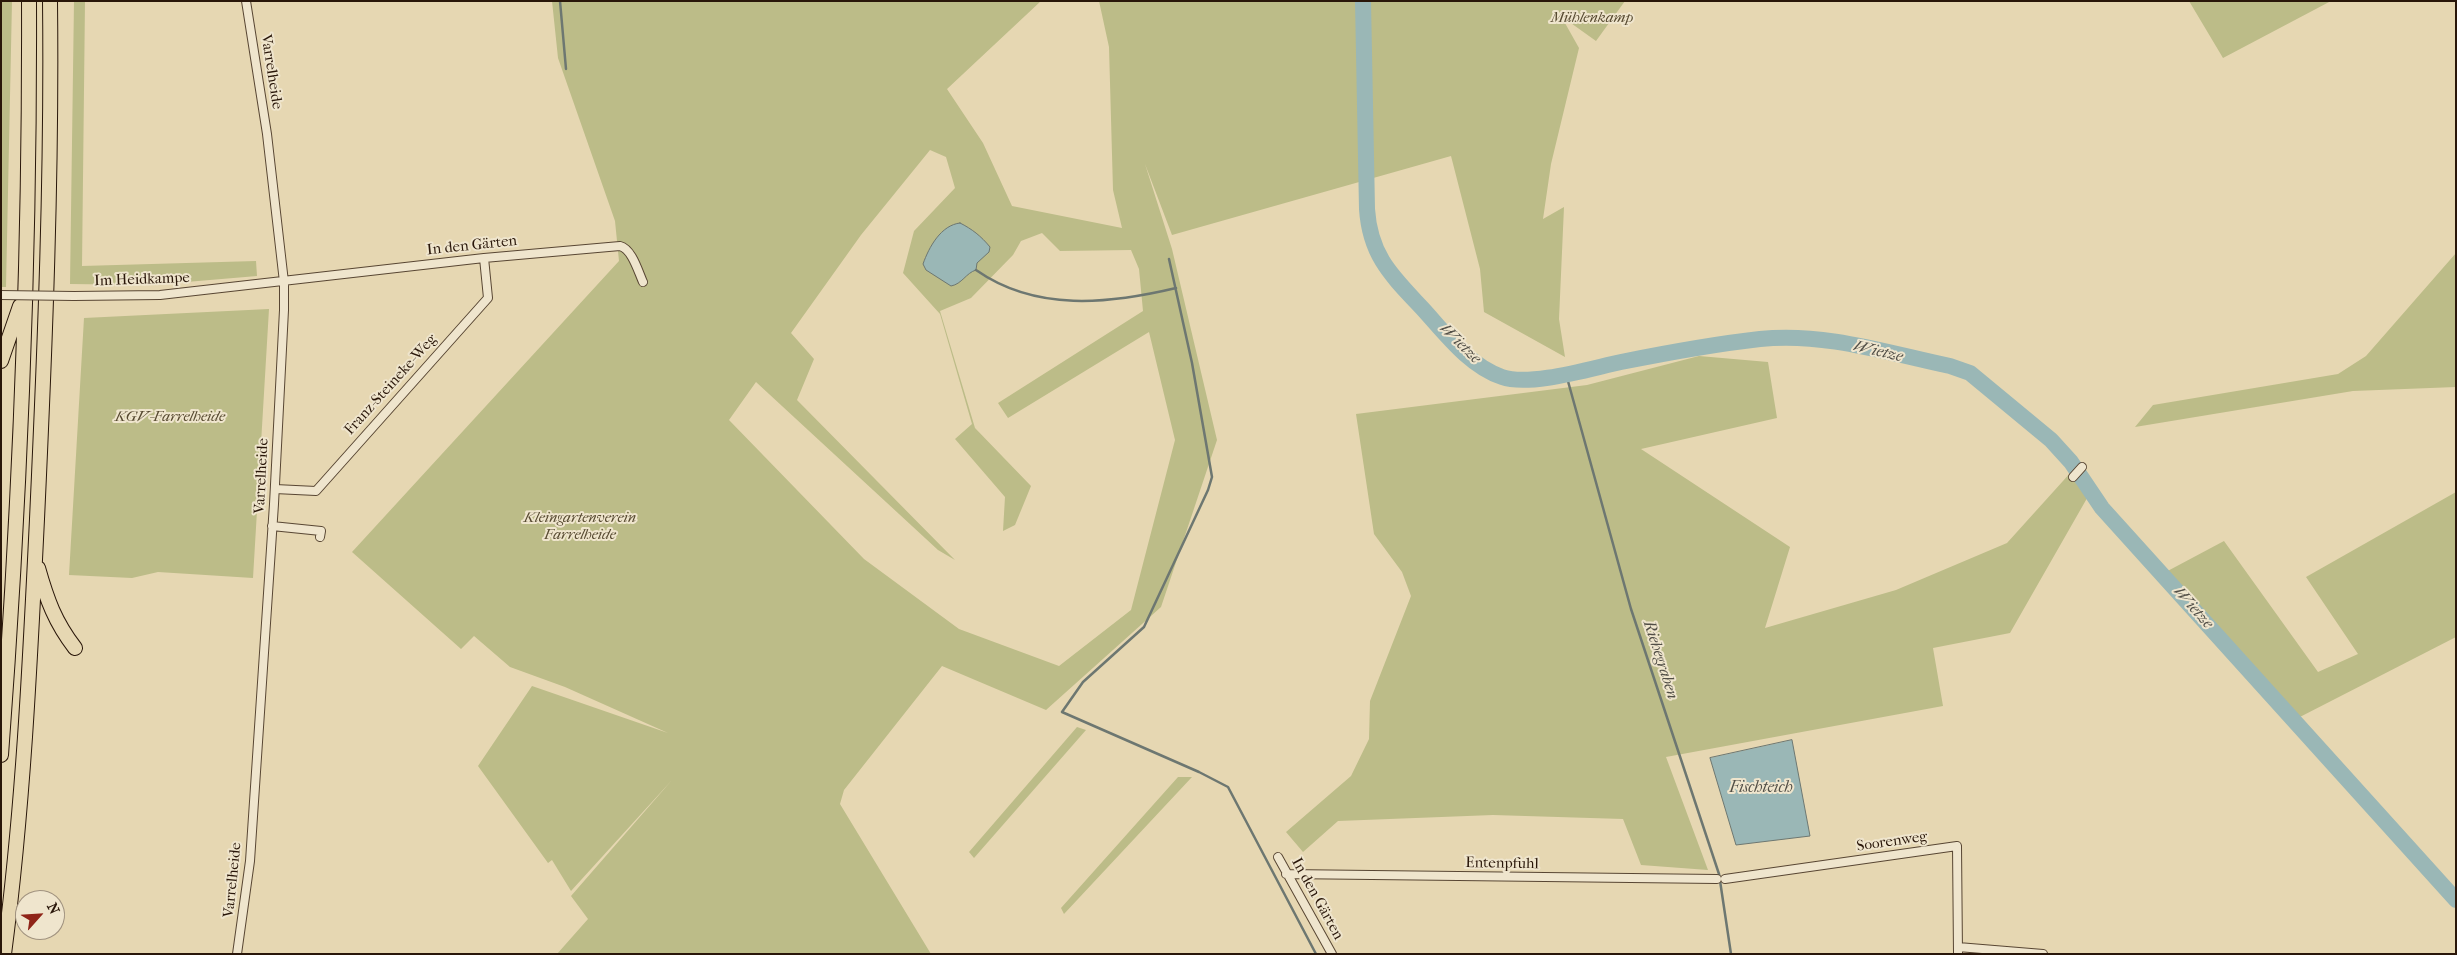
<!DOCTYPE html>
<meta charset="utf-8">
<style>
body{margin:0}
#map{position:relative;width:2457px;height:955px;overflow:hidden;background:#e6d7b2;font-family:"IM FELL French Canon",serif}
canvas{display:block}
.frame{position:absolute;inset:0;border:2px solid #291609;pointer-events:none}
.north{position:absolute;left:15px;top:890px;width:50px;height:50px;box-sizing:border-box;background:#efe5cd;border:1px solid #a0927f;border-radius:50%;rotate:64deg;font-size:14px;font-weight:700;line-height:20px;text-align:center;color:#291609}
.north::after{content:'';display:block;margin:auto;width:18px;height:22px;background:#8f2418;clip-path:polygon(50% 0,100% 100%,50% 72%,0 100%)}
</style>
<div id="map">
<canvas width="2457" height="955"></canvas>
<div class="frame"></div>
<div class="north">N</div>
</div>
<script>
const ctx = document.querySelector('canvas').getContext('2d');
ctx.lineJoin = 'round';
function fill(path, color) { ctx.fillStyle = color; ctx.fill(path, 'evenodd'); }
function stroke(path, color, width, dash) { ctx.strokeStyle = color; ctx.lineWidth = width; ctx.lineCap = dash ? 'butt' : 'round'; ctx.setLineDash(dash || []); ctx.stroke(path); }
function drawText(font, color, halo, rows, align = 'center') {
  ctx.font = font + ' "IM FELL French Canon",serif'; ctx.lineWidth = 4; ctx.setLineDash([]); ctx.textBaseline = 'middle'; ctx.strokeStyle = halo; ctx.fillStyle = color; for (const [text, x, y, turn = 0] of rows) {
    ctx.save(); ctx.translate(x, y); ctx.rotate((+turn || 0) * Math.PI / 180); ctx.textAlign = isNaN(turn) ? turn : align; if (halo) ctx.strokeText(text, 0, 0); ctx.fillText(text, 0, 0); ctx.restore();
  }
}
const green = new Path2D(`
 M1,1H12L6,287H1Z
 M74,1H85L82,266L256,261L257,276L151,285L70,284Z
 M552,1H1041L947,89L983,143L1012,206L1122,228L1113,190L1109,47L1099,1H1625L1596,41L1561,16L1579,48L1551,164L1543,219L1564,207L1559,319L1565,357L1484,312L1480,269L1451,156L1172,235L1145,164L1172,249L1217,440L1161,607L1046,710L942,666L844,790L840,804L931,954H557L588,919L571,896L672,780L571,891L552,860L548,863L478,766L532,686L668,733L565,687L510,667L474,636L461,649L352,552L619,261L615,221L558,58ZM930,150L946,157L955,188L914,231L903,273L940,314L972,424L955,439L1005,497L1003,531L1015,525L1031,486L975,428L940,311L971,298L1013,255L1021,241L1042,233L1060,251L1131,250L1139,269L1143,311L998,403L1008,418L1149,332L1175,440L1131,610L1059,666L959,629L864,559L729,420L756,382L938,550L955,560L797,400L814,359L791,333L861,235Z
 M2189,1H2331L2223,58Z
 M2456,253V387L2353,391L2135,427L2153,405L2338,374L2366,356Z
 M269,309L253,578L158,572L132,578L69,575L84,318Z
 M1699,356L1768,362L1777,418L1641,449L1790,547L1765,628L1896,590L2007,543L2072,471L2090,493L2010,633L1933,648L1943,706L1666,757L1708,870L1641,865L1623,819L1493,815L1338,821L1303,852L1286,832L1351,776L1369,739L1370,701L1411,596L1402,572L1374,534L1356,414L1587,385Z
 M2456,492V637L2294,720L2162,574L2224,541L2318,672L2358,654L2306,577Z
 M1077,727L1086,730L974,858L969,852Z
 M1178,777H1192L1064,914L1061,908Z`);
const water = new Path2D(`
 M960,223C972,229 981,236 990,247L989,252L977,263L976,270C966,273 962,284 951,286L926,270L923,264C929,247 941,225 960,223Z
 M1792,740L1810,836L1736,845L1710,758Z`);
const stream = new Path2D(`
 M560,1L566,69
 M1169,259L1192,363L1212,477L1208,490L1144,627L1083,682L1062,712L1199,772L1228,787L1316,954
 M976,270C1036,312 1109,304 1176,288
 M1566,374L1631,609L1719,874L1731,954`);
const river = new Path2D(`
 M1363,1L1367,209C1370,256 1392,276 1422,308C1445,333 1469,366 1502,377C1530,387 1592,368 1621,362C1666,353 1715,344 1760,339C1824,332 1888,353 1950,366L1970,373L2051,440L2071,462L2102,508L2456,900`);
const street = new Path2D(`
 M74,296L160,295L484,258L620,246C632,249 638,271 643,282
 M2073,477L2082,467
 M275,489L316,491L488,298L484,258
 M272,526L321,531L320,537
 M1278,857L1332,954
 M1286,874L1717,879
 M1725,879L1957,846L1958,954
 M1958,947L2043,954
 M237,954L250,861L274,504L284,310V282L267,134L246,1`);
const highway = new Path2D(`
 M1,361L20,306
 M38,568C47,600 55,622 75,648
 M1,755C20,504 30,253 29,1
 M4,954C23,810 30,664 37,519C45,346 52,174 50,1`);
const streetBridge = new Path2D(`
 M1,295L74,296`);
const parkNames = [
 ["Mühlenkamp",1592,18],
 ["KGV-Farrelheide",170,417],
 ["Kleingartenverein",580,518],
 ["Farrelheide",580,535]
];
const streetNames = [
 ["Varrelheide",271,72,81],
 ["In den Gärten",472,246,-6],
 ["Im Heidkampe",142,280,-2],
 ["Franz-Steineke-Weg",391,385,-48],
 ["Varrelheide",262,476,-87],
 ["Soorenweg",1892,842,-8],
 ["Entenpfuhl",1502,864,1],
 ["Varrelheide",233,880,-84],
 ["In den Gärten",1317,899,61]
];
const waterNames = [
 ["Wietze",1460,344,44],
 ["Wietze",1878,352,13],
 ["Wietze",2193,608,48],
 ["Riehegraben",1660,660,72],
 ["Fischteich",1761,788]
];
fill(green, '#bcbc88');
fill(water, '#9ab7b6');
stroke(water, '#6d7771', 1);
stroke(stream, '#6d7771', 2.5);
stroke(river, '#9ab7b6', 16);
stroke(street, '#584633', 10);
stroke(highway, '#291609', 16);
stroke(street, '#efe5cd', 8);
stroke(highway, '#e6d7b2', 14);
stroke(streetBridge, '#584633', 10, []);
stroke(streetBridge, '#efe5cd', 8);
drawText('italic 15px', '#55482f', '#efe5cd', parkNames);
drawText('15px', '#291609', '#efe5cd', streetNames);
drawText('italic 16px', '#514e46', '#efe5cd', waterNames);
</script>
